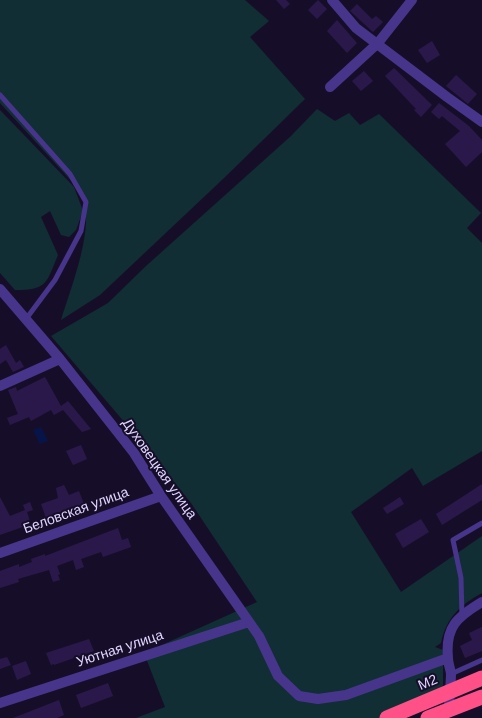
<!DOCTYPE html>
<meta charset="utf-8">
<style>
body{margin:0}
canvas{display:block;background:#160e28}
</style>
<canvas width="482" height="718"></canvas>
<script>
const ctx = document.querySelector('canvas').getContext('2d');
ctx.lineJoin = 'round';
function fill(path, color) { ctx.fillStyle = color; ctx.fill(path, 'evenodd'); }
function stroke(path, color, width, dash) { ctx.strokeStyle = color; ctx.lineWidth = width; ctx.lineCap = dash ? 'butt' : 'round'; ctx.setLineDash(dash || []); ctx.stroke(path); }
function drawText(font, color, halo, rows, align = 'center') {
  ctx.font = font + ' Arial,sans-serif'; ctx.lineWidth = 4; ctx.setLineDash([]); ctx.textBaseline = 'middle'; ctx.strokeStyle = halo; ctx.fillStyle = color; for (const [text, x, y, turn = 0] of rows) {
    ctx.save(); ctx.translate(x, y); ctx.rotate((+turn || 0) * Math.PI / 180); ctx.textAlign = isNaN(turn) ? turn : align; if (halo) ctx.strokeText(text, 0, 0); ctx.fillText(text, 0, 0); ctx.restore();
  }
}
const green = new Path2D(`
 M0,0H245L269,21L250,37L305,99L224,178L100,295L61,320C71,288 91,237 85,205C84,199 80,192 77,187L0,103Z
 M317,109L335,121L349,113L360,125L379,114L481,213L467,228L482,243V451L423,486L412,468L351,512L401,592L482,536V593C460,605 446,618 441,643L435,647L443,650V685L437,701L394,718H136L165,707L144,653L257,602L191,503L149,451L51,336L108,303L146,266L291,136Z
 M0,110L74,187L83,211L76,230L69,237L61,235L50,211L41,217L58,255C46,283 48,290 15,290L0,273Z`);
const water = new Path2D(`
 M41,427L48,441L40,444L33,430Z`);
const building = new Path2D(`
 M276,0H286L290,4L284,9Z
 M318,0L327,9L317,19L308,10Z
 M357,4L372,19L376,16L383,22L373,32L350,11Z
 M337,20L357,43L347,53L327,31Z
 M432,41L440,55L427,63L418,50Z
 M394,68L432,105L421,117L414,110L416,109L385,76Z
 M364,71L373,81L361,91L352,81Z
 M456,75L477,94L468,104L446,86Z
 M439,103L469,126L482,140V152L466,167L445,144L460,131L442,116L439,119L431,112Z
 M6,345L16,363L20,360L24,367L13,372L6,360L0,364V349Z
 M45,377L61,406L68,401L91,429L82,432L63,410L54,415L51,410L31,421L29,417L10,425L7,418L18,414L8,390L16,387L17,391Z
 M81,445L87,459L73,465L66,451Z
 M482,484V500L442,525L436,514Z
 M64,485L69,495L79,491L84,504L46,518L41,504L58,498L56,488Z
 M0,497L10,516L25,510L23,505L30,502L33,510L27,512L31,524L0,535Z
 M400,497L404,504L387,514L383,508Z
 M421,519L429,532L403,548L395,534Z
 M118,528L122,540L128,538L131,547L103,557L101,552L81,559L84,567L76,570L73,560L57,566L60,574L58,575L60,580L53,582L49,570L18,579L19,582L0,588V571L19,564V567L32,562L31,559L45,554V556Z
 M482,627V651L465,658L460,646L472,640L469,633Z
 M89,639L94,651L54,665V664L51,665L46,653Z
 M7,657L11,665L0,669V659Z
 M26,661L31,674L17,680L12,666Z
 M108,683L113,696L81,708L76,695Z
 M59,700L64,715L57,718H13Z`);
const lane = new Path2D(`
 M0,95L70,174L86,202L81,231L55,280L26,319
 M462,616L461,578L453,540L482,523
 M451,674L482,660`);
const street = new Path2D(`
 M332,0L356,28L447,97L482,122
 M330,87L378,43L412,0
 M0,289L60,359L134,453L161,496L259,636L278,676L299,696L318,699L346,695L448,658
 M0,386L60,359
 M0,553L161,496
 M0,703L249,622
 M449,709C449,697 451,685 451,673C450,668 448,663 448,658C445,627 457,617 482,602`);
const highway = new Path2D(`
 M387,718L482,678
 M428,718L482,697`);
const streetNames = [
 ["Духовецкая улица",159,469,55],
 ["Беловская улица",76,511,-20],
 ["Уютная улица",120,649,-18],
 ["М2",428,683,-23]
];
fill(green, '#102e33');
fill(water, '#061449');
fill(building, '#2a184a');
stroke(lane, '#46358b', 5);
stroke(street, '#46358b', 10);
stroke(highway, '#ff5088', 15);
drawText('14px', '#e0d5ff', '#160e28', streetNames);
</script>
